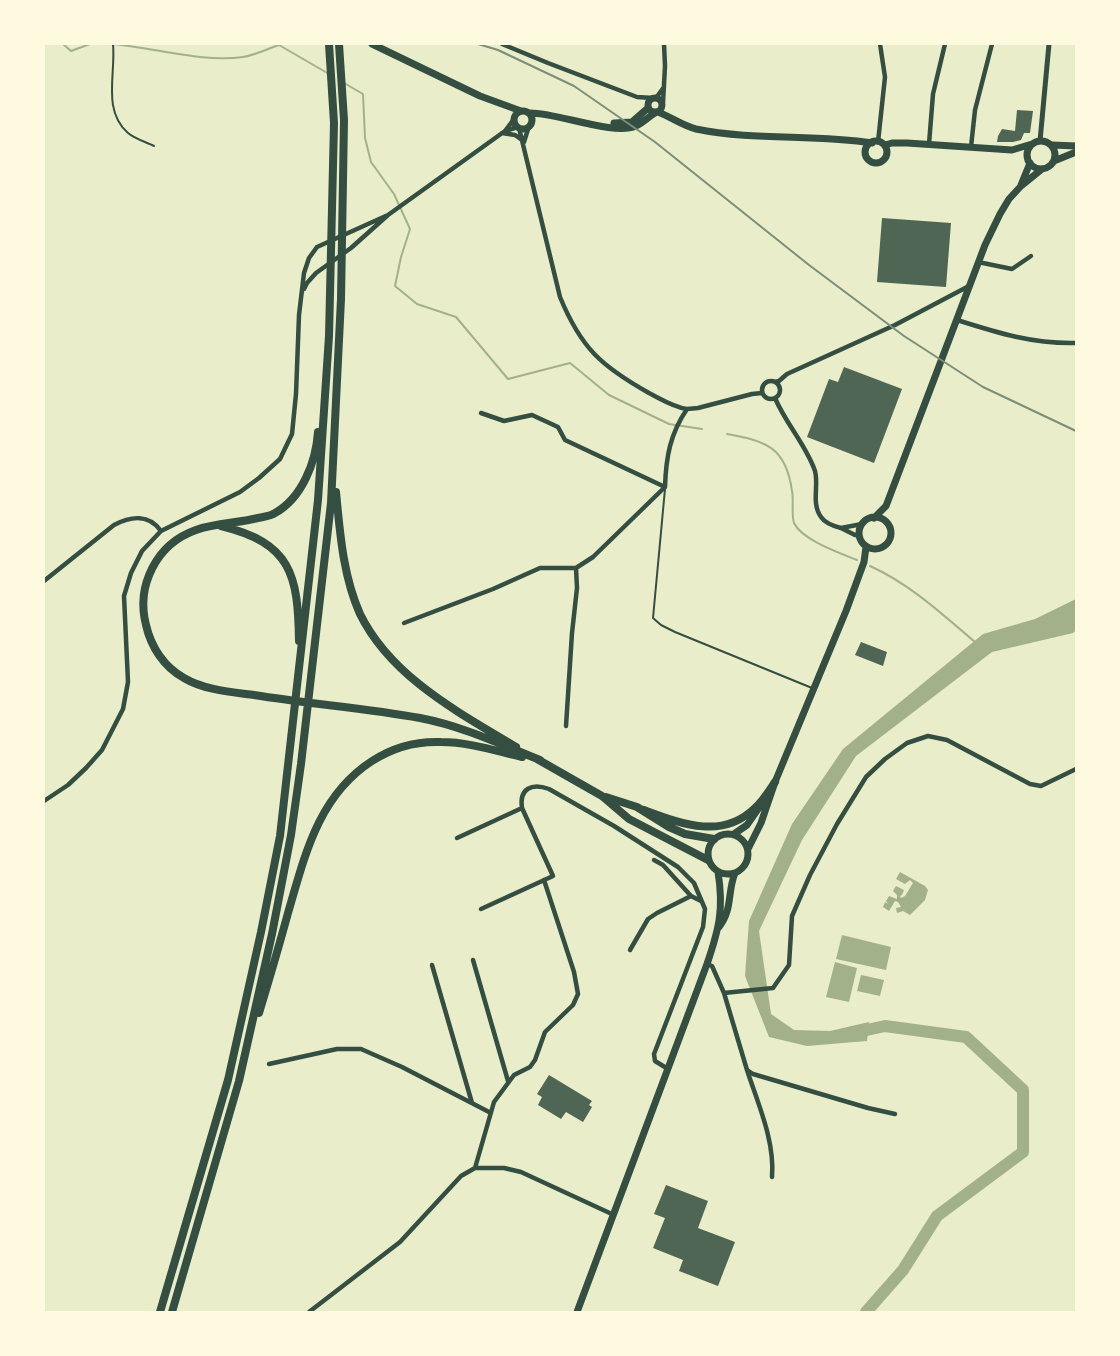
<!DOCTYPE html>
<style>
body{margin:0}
#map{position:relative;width:1120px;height:1356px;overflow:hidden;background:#e9edc9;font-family:Roboto,sans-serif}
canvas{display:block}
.frame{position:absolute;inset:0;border:45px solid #fefae0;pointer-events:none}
</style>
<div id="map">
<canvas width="1120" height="1356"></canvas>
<div class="frame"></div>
</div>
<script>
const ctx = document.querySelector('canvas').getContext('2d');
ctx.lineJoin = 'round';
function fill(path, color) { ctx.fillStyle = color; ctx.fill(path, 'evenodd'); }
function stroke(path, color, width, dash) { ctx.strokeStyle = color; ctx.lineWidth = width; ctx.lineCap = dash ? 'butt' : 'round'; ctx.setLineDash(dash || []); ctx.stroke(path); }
const water = new Path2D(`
 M1076,599V630L1073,633L992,652L856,756L802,840L759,931L771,1014L794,1030L830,1031L869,1022L867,1041L807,1046L769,1037L745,976L749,921L792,824L843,749L983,634L1035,619Z
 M900,872L925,886L928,890L925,900L910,915L903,911L897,913L896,908L901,907L898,902L895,901L889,911L883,907L885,902L888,904L886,901L889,896L897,899V895L893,891L896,886L904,890L902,895L900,896L901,898L905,896L913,883L910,880L905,884L896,879Z
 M842,935L891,947L886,970L836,959Z
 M835,962L857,968L849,1002L826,997Z
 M861,975L884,980L880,996L857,991Z`);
const stream = new Path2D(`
 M63,44L71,51L90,44
 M111,44C153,47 202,63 243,57C255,55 267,49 279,45L329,74
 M344,83L363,94L365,138L371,162L394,194L410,229L401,257L395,286L417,304L456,317L508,379L570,363L609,395L669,424L702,429
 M727,434C766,441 786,447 792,491C794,500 791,514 794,523C802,540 840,553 857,560
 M870,566C910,584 942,614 975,642`);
const river = new Path2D(`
 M853,1033L885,1026L966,1037L1023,1090V1152L937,1216L903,1270L866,1312`);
const building = new Path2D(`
 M1017,110L1033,111L1030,133H1024L1021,140L1013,142H997L998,136L1002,129L1015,131Z
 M882,218L951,223L946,287L877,282Z
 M844,367L902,389L874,463L807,437L829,379L838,382Z
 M861,642L887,652L883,666L855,655Z
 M549,1075L592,1101L589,1105L592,1107L583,1122L566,1112L561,1119L538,1105L542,1097L537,1094Z
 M666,1185L708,1201L698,1228L735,1242L718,1286L679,1271L683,1260L653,1248L665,1218L654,1214Z`);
const service = new Path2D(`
 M113,44C116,74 102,110 128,133C135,139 146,142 154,146
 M665,489L653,618L661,625L675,632L812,688`);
const minor = new Path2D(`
 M502,44L548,63L637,97L653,98
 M656,98L664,87
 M663,103L665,66L664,44
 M519,128L560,297C581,348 601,366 649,393C661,399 673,407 687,409
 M505,131L518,127
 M502,133L515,135L522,140
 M524,142L529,126
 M878,142L885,77L880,44
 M929,144L933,94L945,44
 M971,147L975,110L992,44
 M978,262L1012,269L1031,256
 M304,289L307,283L316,273L351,248L388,215L505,131L514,119
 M957,320C998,333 1033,344 1076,343
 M762 390a9 9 0 1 1 18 0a9 9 0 1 1-18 0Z
 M775,382L779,381L787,374L895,325L969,286
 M775,398C786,424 806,445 815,471C819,486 811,503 821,517C825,523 833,526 841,528
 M481,413L504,421L532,415L558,427L565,440L665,487
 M859,535H855L841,528L862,524
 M44,581L114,525C131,516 149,514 161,531
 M404,623L493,589L540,568H576L593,557L665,487C666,457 670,434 687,409L698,408L752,394L762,393
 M566,726L572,633L577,588L576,568
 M44,801L68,785L86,768L102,750L123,709L128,682L124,596L131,573L142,551L161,531L240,492L259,478L280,459L292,434L296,394L299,315L304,273L309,258L317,247L388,215
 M457,838L522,808
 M654,860L663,865L691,896
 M481,909L553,876L522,808C519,788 532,783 549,789L614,826L678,867L694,883L705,909L703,927L654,1054L655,1061L668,1069
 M630,950L648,919L657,913L691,896L701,901
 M473,960L508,1081
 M707,964L712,966L724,993L747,1070L753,1074L868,1108L895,1114
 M432,965L472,1103
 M724,993L773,988L789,965L792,916L810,875L837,824L866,777L885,759L907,743L928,736L947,740L1030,784L1041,786L1076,769
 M269,1064L337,1049H361L402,1067L491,1113
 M747,1070C758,1104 775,1141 772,1177
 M475,1168L494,1102L514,1075L530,1067L535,1060L545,1032L573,1005L578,994L574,972L544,880
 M309,1312L400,1242L461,1176L475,1168H504L521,1172L614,1215`);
const tertiary = new Path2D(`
 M1040,141L1049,44`);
const primary = new Path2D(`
 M372,44L480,96L521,111
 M648 105a7 7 0 1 1 14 0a7 7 0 1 1-14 0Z
 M514 120a9 9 0 1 1 18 0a9 9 0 1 1-18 0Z
 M658,112C671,117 683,126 696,129C754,141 814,134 872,143
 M529,113C556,112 613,136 636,126C643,123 648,117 655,113
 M614,123L632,122L648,108
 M1027 155a14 14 0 1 1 28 0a14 14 0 1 1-28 0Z
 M865 152a11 11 0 1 1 22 0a11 11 0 1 1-22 0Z
 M885,145L892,143H907L1012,150L1032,144
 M1052,145L1076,146
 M1054,161L1076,152
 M1021,185L1030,163
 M859 533a16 16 0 1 1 32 0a16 16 0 1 1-32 0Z
 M874,518L886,506L985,245L1000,214L1009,199L1021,186L1042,169
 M708 854a20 20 0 1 1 40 0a20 20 0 1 1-40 0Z
 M734,834L747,825L763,802
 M748,849L761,823L775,782L846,611L864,562L866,547
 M719,927C733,909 727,893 735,873
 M577,1312L707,964C719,929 724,909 718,872`);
const motorway = new Path2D(`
 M318,432C316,462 302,498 275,513C271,516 263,517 258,518C238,523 215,523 196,530C156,544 136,586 146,625C151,647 164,667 184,678C204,690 231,692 254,695C309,704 365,708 420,718C462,726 500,744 540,760
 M336,492C340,533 343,576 360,614C391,677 458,712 516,747
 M221,526C291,543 298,574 299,641
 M537,759L602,796L629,819L708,860
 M606,797L637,807L669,827L685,834L714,839
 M644,810C682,824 722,840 755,808C763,801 769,791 775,782
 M259,1013C269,980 279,946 288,913C305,855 318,796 372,761C392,748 416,741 441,742C468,742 496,751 522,757
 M160,1312L228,1080L261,932L280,836L318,500L329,336L334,123L329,44
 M172,1312L239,1081L272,934L291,835L301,764L331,503L341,299L344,120L339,44`);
const rail = new Path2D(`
 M478,44L498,50L574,86L655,142L809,265L904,336L983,387L1076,431`);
fill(water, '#a3b18a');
stroke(stream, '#a3b18a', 2);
stroke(river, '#a3b18a', 12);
fill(building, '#4f6655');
stroke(service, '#344e41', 2);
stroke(minor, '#344e41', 4.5);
stroke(tertiary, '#344e41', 5);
stroke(primary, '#344e41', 7);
stroke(motorway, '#344e41', 8);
stroke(rail, '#7c8e77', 2);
</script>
